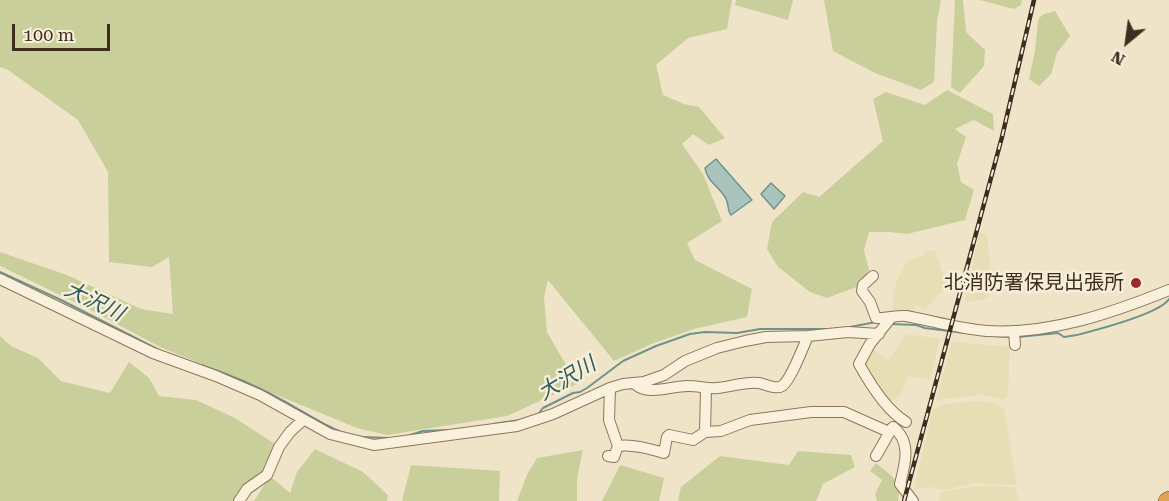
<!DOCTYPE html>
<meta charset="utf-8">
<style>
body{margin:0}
#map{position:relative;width:1169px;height:501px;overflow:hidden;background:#f0e4c8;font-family:"Roboto Serif",serif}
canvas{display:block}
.north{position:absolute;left:1097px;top:12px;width:60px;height:60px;-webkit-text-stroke:4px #f7eed8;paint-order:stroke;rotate:209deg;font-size:16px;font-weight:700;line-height:24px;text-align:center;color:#3d2e20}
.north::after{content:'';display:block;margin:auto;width:21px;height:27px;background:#3d2e20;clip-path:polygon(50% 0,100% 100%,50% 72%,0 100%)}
.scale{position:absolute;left:12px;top:24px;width:98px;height:27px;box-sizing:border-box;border:3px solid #3d2e20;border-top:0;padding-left:8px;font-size:18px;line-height:21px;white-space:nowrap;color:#3d2e20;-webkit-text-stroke:4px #f7eed8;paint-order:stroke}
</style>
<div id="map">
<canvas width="1169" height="501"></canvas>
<div class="north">N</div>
<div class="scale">100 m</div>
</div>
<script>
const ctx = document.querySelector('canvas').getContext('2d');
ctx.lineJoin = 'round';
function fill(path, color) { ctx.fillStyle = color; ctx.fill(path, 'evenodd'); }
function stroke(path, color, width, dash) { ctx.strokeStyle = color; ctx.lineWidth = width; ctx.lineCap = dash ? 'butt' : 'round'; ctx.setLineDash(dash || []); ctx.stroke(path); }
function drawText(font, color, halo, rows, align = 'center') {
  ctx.font = font + ' "Roboto Serif","Noto Sans JP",serif'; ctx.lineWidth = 5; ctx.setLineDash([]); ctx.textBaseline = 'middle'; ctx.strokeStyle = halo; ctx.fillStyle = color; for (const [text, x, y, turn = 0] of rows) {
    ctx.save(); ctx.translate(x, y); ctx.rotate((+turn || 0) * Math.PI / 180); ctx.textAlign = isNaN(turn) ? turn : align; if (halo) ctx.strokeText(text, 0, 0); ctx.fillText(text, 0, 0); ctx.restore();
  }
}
const farmland = new Path2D(`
 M979,233L986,234L990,258L989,298L965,302Z
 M928,250L935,251L946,283L945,289L925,309L916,305L912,314L893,312V294L897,280L907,261L922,256Z
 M907,334L940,339L930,379L907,376L902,393L891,402L868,375L863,363L873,349L888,360Z
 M952,342L1010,347L1008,396L1004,400L983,395L948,398L936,401Z
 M977,401L996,403L1004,409L1017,485L974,483L945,490L931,487L914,489L933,409L946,404Z
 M977,486L1012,487L1017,490L1019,501H939L941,492Z`);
const green = new Path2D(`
 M0,0H732L727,29L688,38L656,65L663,95L684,104L699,107L725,138L709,145L693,134L682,144L703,174L722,221L687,243L695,260L752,289L747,317L694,329L654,343L614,361L548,280L544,297L547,332L577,384L507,416L387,435L357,428L160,347L87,308L0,266V252L67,275L141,309L173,314L169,257L152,267L109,262L108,172L78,120L8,70L0,67Z
 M736,0H793L788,20L735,5Z
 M824,0H941L937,22L934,82L921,90L875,73L833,51Z
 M955,0H963L966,32L985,50L984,66L960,93L951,87Z
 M979,0H1022L1021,5L1014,9Z
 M1055,11L1070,36L1057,53L1051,74L1039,86L1029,79L1035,50L1038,20L1042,15Z
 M947,90L993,114L994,131L974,120L955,129L966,137L957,164L961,182L974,190L965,220L907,234L889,232H869L864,250L869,270L859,286L827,298L810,292L778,267L767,249L772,222L803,192L819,197L883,141L873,99L886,92L925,105Z
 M0,336L11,346L38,358L61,381L110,393L129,362L149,378L159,396L196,400L235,418L275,444L265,474L235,501H0Z
 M315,449L363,472L388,495L387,501H254L270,476L290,493L297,472Z
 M583,450L577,479V501H517L527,475L537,458Z
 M798,451L851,455L855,467L823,484L816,501H678L681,487L720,456L789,465Z
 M876,463C890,475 903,480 898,501H877L875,494L882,480L870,471Z
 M411,465L500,471L499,501H402Z
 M620,465L664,478L659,501H602Z`);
const water = new Path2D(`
 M716,159L752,200L731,215C727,210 729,203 725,197C718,186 707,181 705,168Z
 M771,183L785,196L774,209L761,194Z`);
const stream = new Path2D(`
 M0,272L61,300L159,350
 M891,324L916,325L925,328L965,333
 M850,327L876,322
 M980,335L1010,337
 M1018,337L1058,333L1064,337L1077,335C1096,330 1160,314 1169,299
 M201,365C231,375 259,387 286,402C304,412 320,423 339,431
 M539,413L543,408L573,393L580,392L587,388L623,361L656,346L690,334L705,332L737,333L760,329H826
 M493,424L520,420
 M410,435L423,431L448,430
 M362,437L389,438`);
const minor = new Path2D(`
 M873,276L863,285L862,291L870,302L876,318C887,319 895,315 906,316C933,321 960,329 987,331C1049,335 1112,313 1169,290
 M0,279L153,353L216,376L260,395L330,434L374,445L517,426L553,414L610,388L623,384L644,382L664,375L685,361L717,348L745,341L766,337L808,336L848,332L879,334
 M890,319L870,344L859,364C869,382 887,411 906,422
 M1014,331L1015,345
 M635,384C649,397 673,385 689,386C699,386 708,389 717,388C731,387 745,381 759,383C765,384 776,390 782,386C791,380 803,347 808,336
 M610,388L609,420L618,446
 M706,388L705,432L721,431L750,420L811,412H844L889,432
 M893,427C912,442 905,464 900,484L913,501
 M608,456L614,457L618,446C633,444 650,449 664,453L667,437L669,435L693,440L705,432
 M876,456L892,428
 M239,501L247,489L267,475L279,447L290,432L303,420`);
const highway = new Path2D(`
 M1166,501L1169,499`);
const rail = new Path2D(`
 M904,501L1002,137L1034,0`);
const markers = [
 [1136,283,6,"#9e2a2b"]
];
const poiNames = [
 ["北消防署保見出張所",1124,283]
];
const waterNames = [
 ["大沢川",94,302,26],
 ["大沢川",567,379,-31]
];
fill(farmland, '#e6deb5');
fill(green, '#c9cf9b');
fill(water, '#a9c4bc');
stroke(water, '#6f938a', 1.5);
stroke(stream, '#6f938a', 2);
stroke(minor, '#8d765c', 12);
stroke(highway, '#5b4430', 16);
stroke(minor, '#faf1dc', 10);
stroke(highway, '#e0a458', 15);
stroke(rail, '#3d2e20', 4.5);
stroke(rail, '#f7eed8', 2, [7]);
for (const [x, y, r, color] of markers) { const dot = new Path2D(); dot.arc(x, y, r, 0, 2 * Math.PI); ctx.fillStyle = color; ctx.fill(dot); stroke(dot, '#f7eed8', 2); }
drawText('20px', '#3d2e20', '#f7eed8', poiNames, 'right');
drawText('italic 21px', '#2f5d5a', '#f7eed8', waterNames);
</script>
